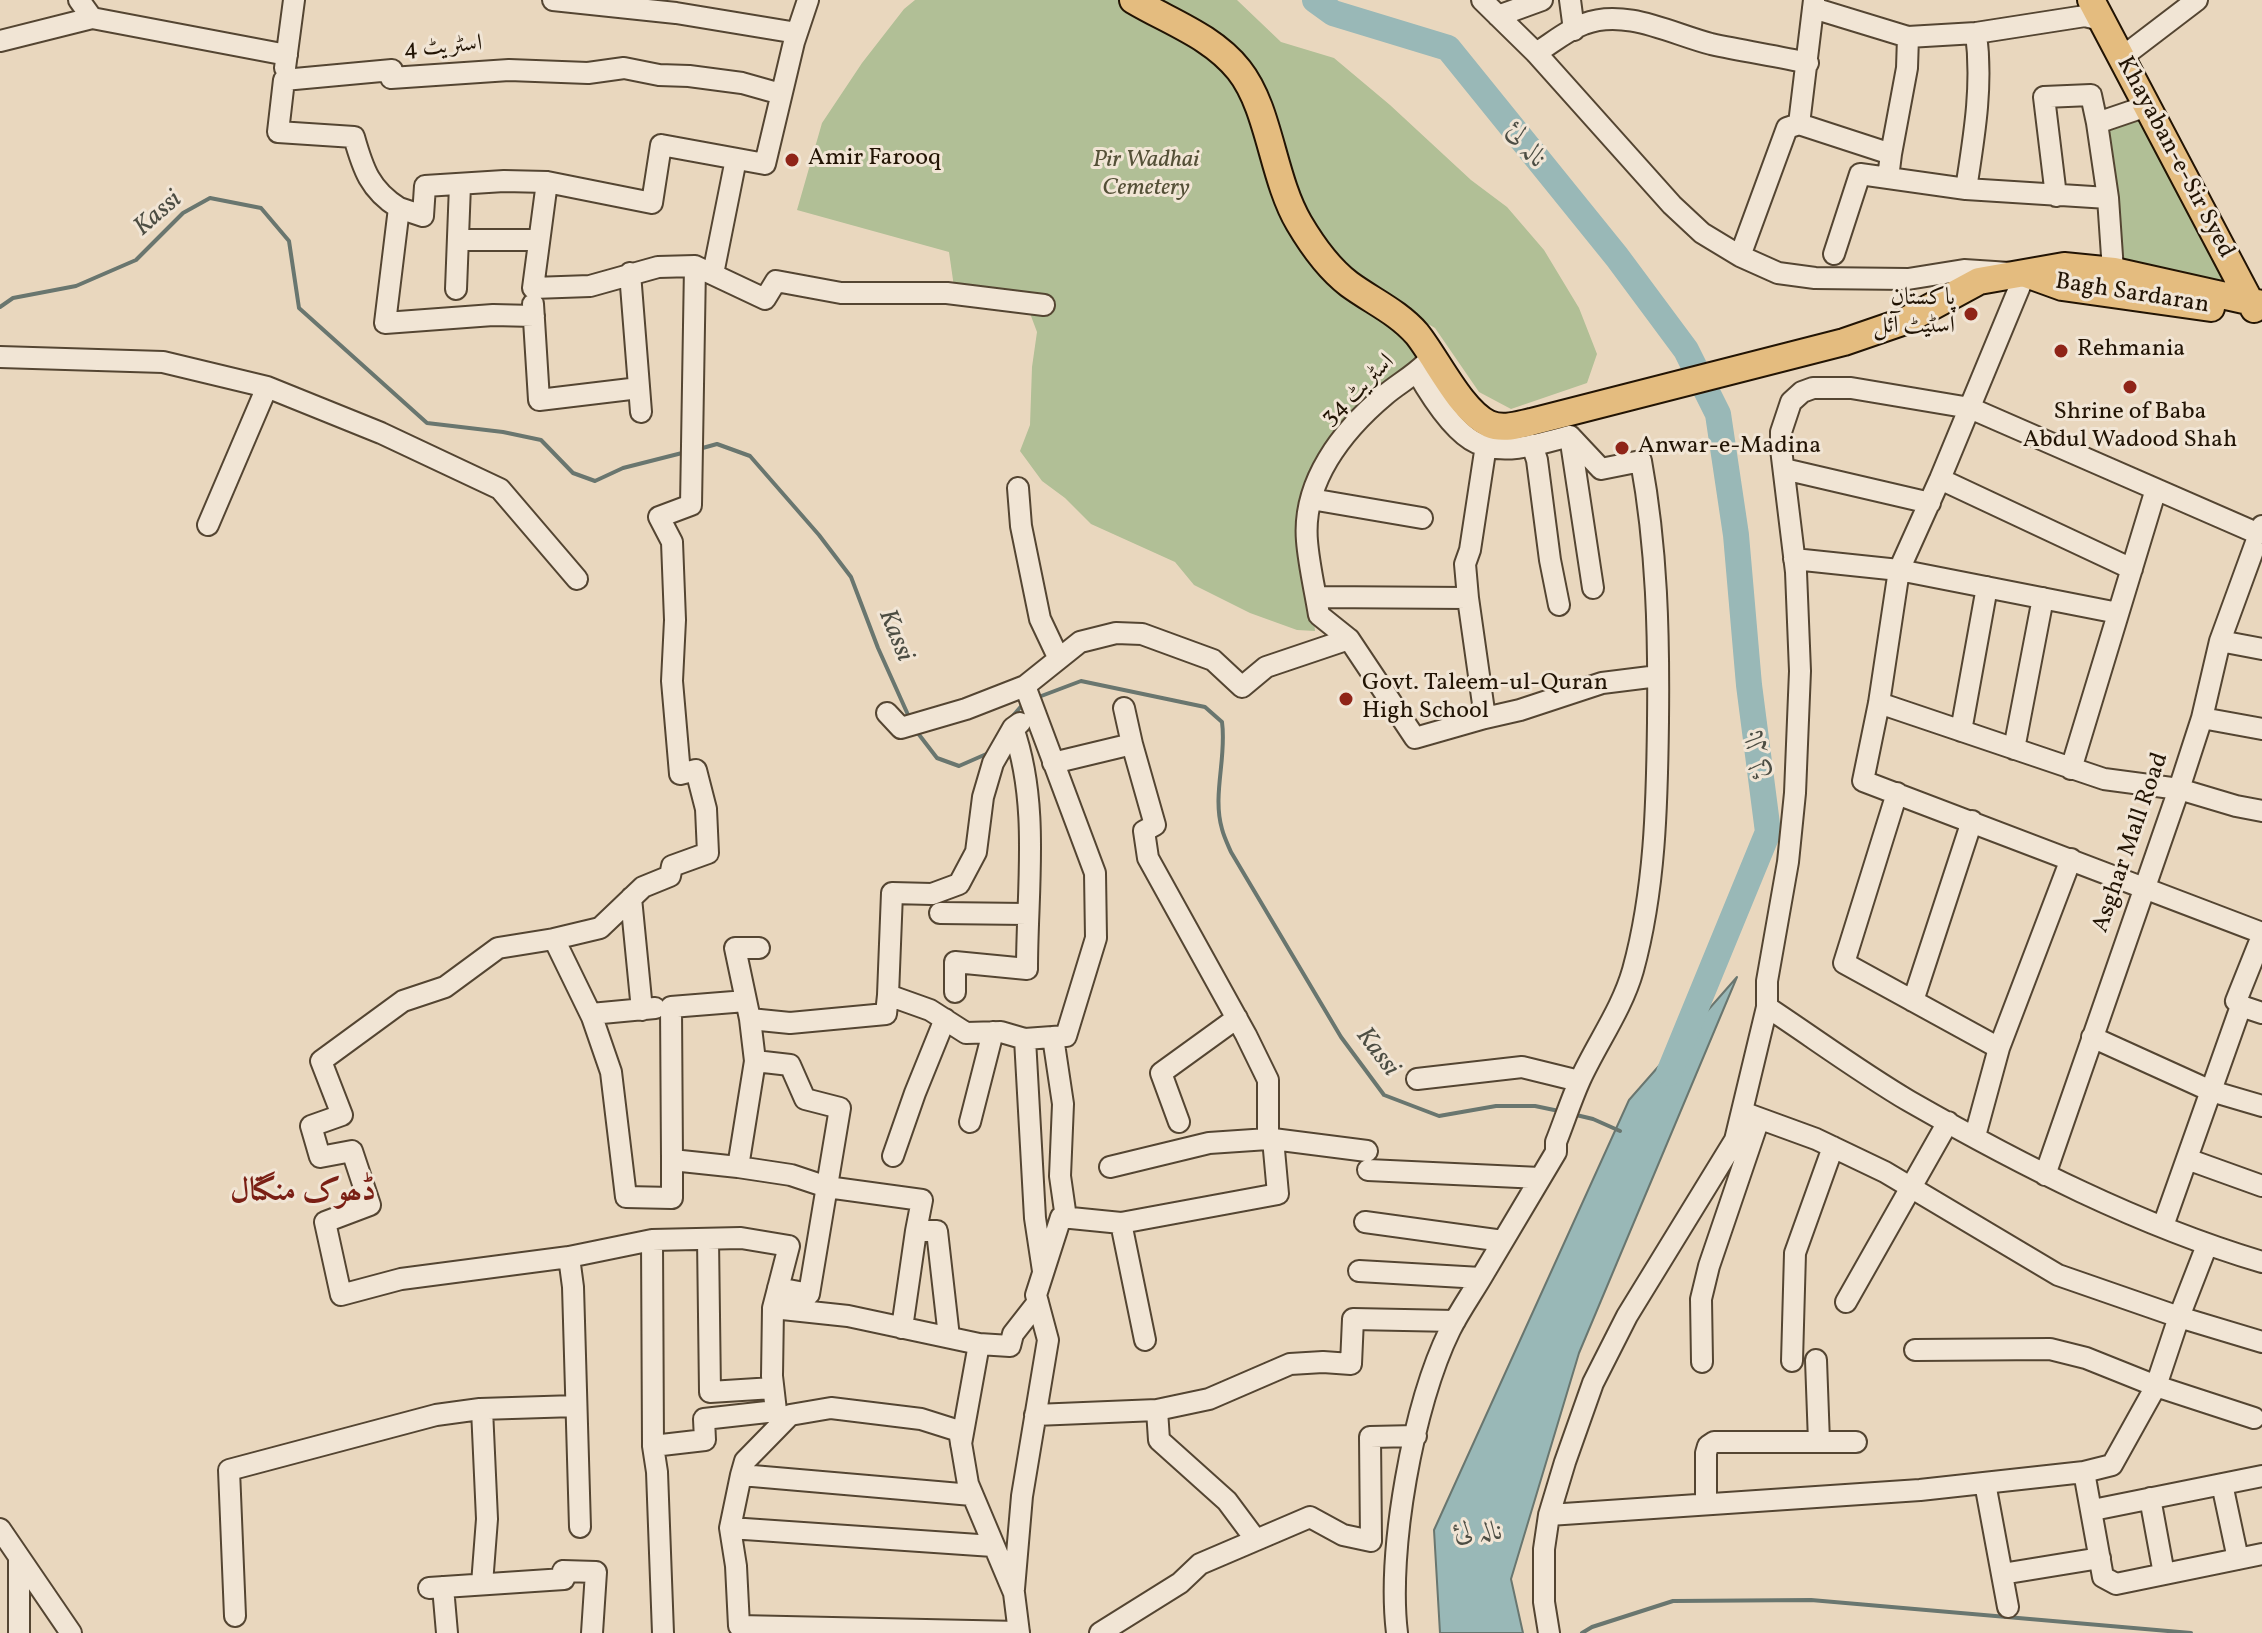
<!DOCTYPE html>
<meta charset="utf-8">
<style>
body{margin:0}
canvas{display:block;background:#e9d7be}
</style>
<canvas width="2262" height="1633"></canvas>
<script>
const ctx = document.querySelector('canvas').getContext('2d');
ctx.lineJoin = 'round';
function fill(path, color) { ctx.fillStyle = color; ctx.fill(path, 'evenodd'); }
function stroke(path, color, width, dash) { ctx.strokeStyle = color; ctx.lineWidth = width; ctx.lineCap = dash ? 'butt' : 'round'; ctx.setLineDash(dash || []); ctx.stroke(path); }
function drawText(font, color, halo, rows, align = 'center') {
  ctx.font = font + ' Vollkorn,Amiri,serif'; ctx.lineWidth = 6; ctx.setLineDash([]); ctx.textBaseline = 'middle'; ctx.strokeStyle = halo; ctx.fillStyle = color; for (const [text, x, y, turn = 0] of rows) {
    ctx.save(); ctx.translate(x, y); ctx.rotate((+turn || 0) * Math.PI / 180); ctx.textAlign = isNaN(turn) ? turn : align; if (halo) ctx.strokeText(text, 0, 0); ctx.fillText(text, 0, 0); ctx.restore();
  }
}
const green = new Path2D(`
 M915,0H1237L1281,42L1334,58L1390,105L1471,180L1507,207L1544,250L1579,308L1597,354L1587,383L1511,409L1479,392L1435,328L1312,256L1409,340L1421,355L1315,459L1303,493L1315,631L1297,630L1250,613L1194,585L1175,562L1091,524L1065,498L1042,481L1020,451L1030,425L1032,367L1037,332L1028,308L955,294L949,252L797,210L822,123L862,63L904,9Z
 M2147,106L2247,296L2114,271L2097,123Z`);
const water = new Path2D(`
 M1737,977L1579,1353L1511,1579L1523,1633H1440L1434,1530L1629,1100Z`);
const stream = new Path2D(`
 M0,307L13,298L76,286L136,260L183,213L210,198L261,208L289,241L299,308L427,423L503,432L541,440L573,473L595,481L623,468L686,452
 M699,449L717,444L750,456L819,535L851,577L878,648L909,717
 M1036,698L1081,681L1205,707L1222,722C1227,757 1212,795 1222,829C1224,837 1228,845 1231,852L1341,1037L1384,1095L1439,1116L1496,1106H1535L1559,1111
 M1011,718L1024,703
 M917,732L937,758L959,766L991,752
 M1572,1114L1593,1119L1620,1131
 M1582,1633L1592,1627L1673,1601L1811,1600L2191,1633`);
const river = new Path2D(`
 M1315,0L1333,13L1448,48L1617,257L1686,350L1718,414L1736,535L1749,685L1768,832L1669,1073`);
const minor = new Path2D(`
 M79,0L92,18L287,55
 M553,0L676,13L797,33
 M1482,0L1536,53L1672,205L1702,233L1740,256L1778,273L1815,278L1908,279L1964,270L2025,274L1940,479L1899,570L1879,703L1863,781L2262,933
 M1570,0L1574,30
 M1813,8L1908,37L1976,33L2085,16L2101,20
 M1498,16L1542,0
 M0,41L92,18
 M1536,53C1551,44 1567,30 1584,24C1625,8 1672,34 1711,44C1743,51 1776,56 1808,63
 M2121,58L2197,0
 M285,68L294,0
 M1799,124L1891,154L1888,178
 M1891,154L1907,68L1908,37
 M1966,189C1974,137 1983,86 1976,33
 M2056,196L2044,97L2091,95L2097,123
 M399,208C370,190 363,169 354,137L278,132L284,80L392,70L391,78L509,70L588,73L624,68L659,75L689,76L742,83L781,94
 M458,240H539
 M1834,254L1860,174L1966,189L2108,198
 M1740,256L1787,128L1799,124L1814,0
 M695,266L765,299L776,281L841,293H947L1044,305
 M630,273L641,412
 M713,274L736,159
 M2114,285L2108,198L2097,123L2147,106
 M456,289L460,185
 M533,304L539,400L639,388
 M534,316L493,315L385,323L399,208L423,216L425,186L504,181L547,182
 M0,357L163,362L267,387L381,433L500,489L577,579
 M1425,364C1413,376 1398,384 1385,395C1342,431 1302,482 1307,541C1309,566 1315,590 1319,615L1349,639L1415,738L1485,718L1520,710L1602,683L1658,676
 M1570,436L1593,588
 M1532,445L1537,460L1550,560L1559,605
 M1784,469L1930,503
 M1940,479L2132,569
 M1018,488L1021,526L1040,619L1058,657
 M1311,499L1422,518
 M208,525L267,387
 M1794,559L1899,570L2118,613
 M1316,597L1468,598L1485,718
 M1468,598L1465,564L1470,550L1486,445
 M2220,641L2262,649
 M1879,703L2104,779L2179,789L2236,806L2262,811
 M887,713L901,728L966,709L1025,686
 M2202,718L2262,729
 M1013,728L993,763L983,797L976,852L959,884L932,894L892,893L888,995L930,1010L966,1033L1001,1032L1025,1039
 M1961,731L1987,587
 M2014,749L2043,598
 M1053,763L1132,744L1124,708
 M2071,769L2156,489
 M1897,793L1844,963L1999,1048
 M631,898L642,1010
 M940,913L1027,914
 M2262,936L2236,1001L2241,1006L2262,1013
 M554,939L600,928L643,887L670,876L672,866L708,853L706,809L696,770L680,774L672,681L675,620L672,542L659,517L691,505L695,266L658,267L590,286L533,288L547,182L652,203L661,145L765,164L794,42L808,0
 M759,948H735L750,1019L790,1023L886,1014L888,995
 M955,992V962L1027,969C1027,889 1040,804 1013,728L1020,723
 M746,1001L671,1007L672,1160L738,1167L755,1061
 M1913,1001L1972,821
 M1767,1007C1814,1038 1860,1072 1909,1101C2021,1165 2138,1225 2262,1262
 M591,1014L655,1008
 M750,1019L755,1061L790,1065L805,1099L840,1108L809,1294L778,1288
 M1053,1037L1063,1104L1060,1176L1066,1218
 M2092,1037L2211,1091L2262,1106
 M1417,1079L1522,1067L1579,1081
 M1742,1112L1816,1139L1885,1172L2058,1275L2179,1317L2262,1342
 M970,1122L993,1032
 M1179,1122L1161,1073L1237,1018
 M1975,1136L1999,1048L2071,859
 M1273,1139L1367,1151
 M893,1156L915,1093L945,1019
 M2187,1159L2262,1186
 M738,1167L791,1175L827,1187L922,1200L916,1231
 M1110,1167L1209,1143L1268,1139
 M1368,1170L1540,1178
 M2045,1175L2179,789L2202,718L2220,641L2262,526
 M1365,1222L1503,1241
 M1121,1223L1278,1194L1273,1139H1268V1080L1246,1035L1148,858L1144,831L1155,825L1132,744
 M2163,1226L2241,1006
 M708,1239L710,1392L773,1388
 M652,1240L569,1257L401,1279L341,1295L325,1222L370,1205L352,1151L320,1157L311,1126L342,1115L321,1061L403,1001L445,987L498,948L554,939L592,1017L611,1072L626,1197L672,1198V1160
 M569,1257L573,1287L580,1527
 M1043,1271L1035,1218L1025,1039L1066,1036L1096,938L1095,873L1025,686L1080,642L1116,633L1142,634L1213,660L1242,687L1266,667L1349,639
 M1359,1271L1481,1278
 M1846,1302L1948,1122
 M773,1308L848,1316L979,1344L961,1444
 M902,1328L916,1231H937L949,1337
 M979,1344L1010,1346L1013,1334L1038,1302
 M1915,1350L2050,1349L2086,1358L2156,1386L2254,1418
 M1816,1360L1819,1442
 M1792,1361L1795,1253L1833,1147
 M1702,1362L1701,1299L1709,1266L1759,1119
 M482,1409L487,1519L482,1584
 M1157,1410L1209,1399L1290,1364L1323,1362L1351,1364L1353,1319L1455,1321
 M1035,1415L1157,1410L1159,1440L1227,1501L1256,1540
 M653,1446L705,1440L704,1419L776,1411L772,1376L773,1308L789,1246L741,1238L652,1240L653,1446L657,1472L663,1633
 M2084,1472L2103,1577L2116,1584L2262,1554
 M741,1475L730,1528L993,1546
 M1985,1483L2008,1607
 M2222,1484L2238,1559
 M972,1495L741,1475L745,1461L790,1415L831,1408L921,1419L959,1431L968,1484L1014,1593L1019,1633
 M2150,1498L2164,1574
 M1706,1504V1453L1708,1446L1714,1442H1856
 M2093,1510L2262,1476
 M1549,1515L1920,1490L2084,1472L2112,1465L2156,1386L2179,1317L2207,1245
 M730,1528L736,1566L739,1626L1019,1632
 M0,1529L71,1633
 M2002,1574L2100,1558
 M443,1587L447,1633
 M429,1588L564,1579L563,1571L596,1572L592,1633
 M1014,1589L1022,1496L1048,1340L1036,1295L1061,1217L1121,1223L1145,1340
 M235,1616L229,1470L436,1415L480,1409L576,1406
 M19,1633V1559
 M1100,1633L1180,1583L1200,1564L1310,1517L1343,1535L1371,1541L1370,1437L1416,1436
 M1397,1633C1387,1551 1413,1405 1450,1330C1460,1310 1473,1292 1484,1273C1508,1233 1532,1193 1556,1152V1142C1564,1122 1571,1100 1580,1080C1597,1043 1622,1009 1633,970C1655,890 1657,805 1658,722C1659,634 1657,548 1641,461L1601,469L1570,436C1543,443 1504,456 1477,443C1454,433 1429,393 1417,372
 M1549,1633L1544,1602V1549L1549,1515L1565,1462L1593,1383L1627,1316L1735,1140L1767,1007V981L1788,862L1795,793L1800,671L1796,572L1781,449V432L1791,402L1802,392L1813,388H1851L1970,408L2259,534`);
const major = new Path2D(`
 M1133,0C1170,22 1212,36 1239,70C1270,109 1272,177 1299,223C1312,245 1328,268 1349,284C1372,301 1398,312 1417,334C1437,359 1461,411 1489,424C1503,430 1517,425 1531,422L1844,342L1905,321L1979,281L2064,266L2114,271L2262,304
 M2091,0L2254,309
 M2026,274L2062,287L2211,308`);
const markers = [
 [792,160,8,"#8f2418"],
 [1971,314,8,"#8f2418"],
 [2061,351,8,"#8f2418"],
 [2130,387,8,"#8f2418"],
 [1622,448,8,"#8f2418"],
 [1346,699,8,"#8f2418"]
];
const streetNames = [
 ["اسٹریٹ 4",443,48,-4],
 ["Khayaban-e-Sir Syed",2174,158,62],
 ["Bagh Sardaran",2132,295,9],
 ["اسٹریٹ 34",1359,391,-44],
 ["Asghar Mall Road",2132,843,-71]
];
const poiNames = [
 ["Amir Farooq",808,160],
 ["پاکستان",1955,300,"right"],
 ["اسٹیٹ آئل",1955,328,"right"],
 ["Rehmania",2077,351],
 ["Shrine of Baba",2130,414,"center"],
 ["Abdul Wadood Shah",2130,442,"center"],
 ["Anwar-e-Madina",1638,448],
 ["Govt. Taleem-ul-Quran",1362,685],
 ["High School",1362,713]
];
const parkNames = [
 ["Pir Wadhai",1146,162],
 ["Cemetery",1146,190]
];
const waterNames = [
 ["نالہ لئ",1525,147,52],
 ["Kassi",159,215,-41],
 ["Kassi",894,636,68],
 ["نالہ لئ",1760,753,-96],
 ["Kassi",1376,1053,53],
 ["نالہ لئ",1479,1534]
];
const districtNames = [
 ["ڈھوک منگتال",303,1194]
];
fill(green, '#b1bf96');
fill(water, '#99b8b7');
stroke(water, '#69766f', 2);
stroke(stream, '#69766f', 4);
stroke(river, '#99b8b7', 26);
stroke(minor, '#544532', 24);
stroke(major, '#221404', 30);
stroke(minor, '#f1e5d5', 20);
stroke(major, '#e4bc7f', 26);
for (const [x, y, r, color] of markers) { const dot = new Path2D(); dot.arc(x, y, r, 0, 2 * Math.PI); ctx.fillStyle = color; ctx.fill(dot); stroke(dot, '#f1e5d5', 3); }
drawText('24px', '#221404', '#f1e5d5', streetNames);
drawText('24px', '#221404', '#f1e5d5', poiNames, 'left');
drawText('italic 24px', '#545037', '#f1e5d5', parkNames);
drawText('italic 26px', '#4c4d43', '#f1e5d5', waterNames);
drawText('bold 32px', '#7a1f14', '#f1e5d5', districtNames);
</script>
